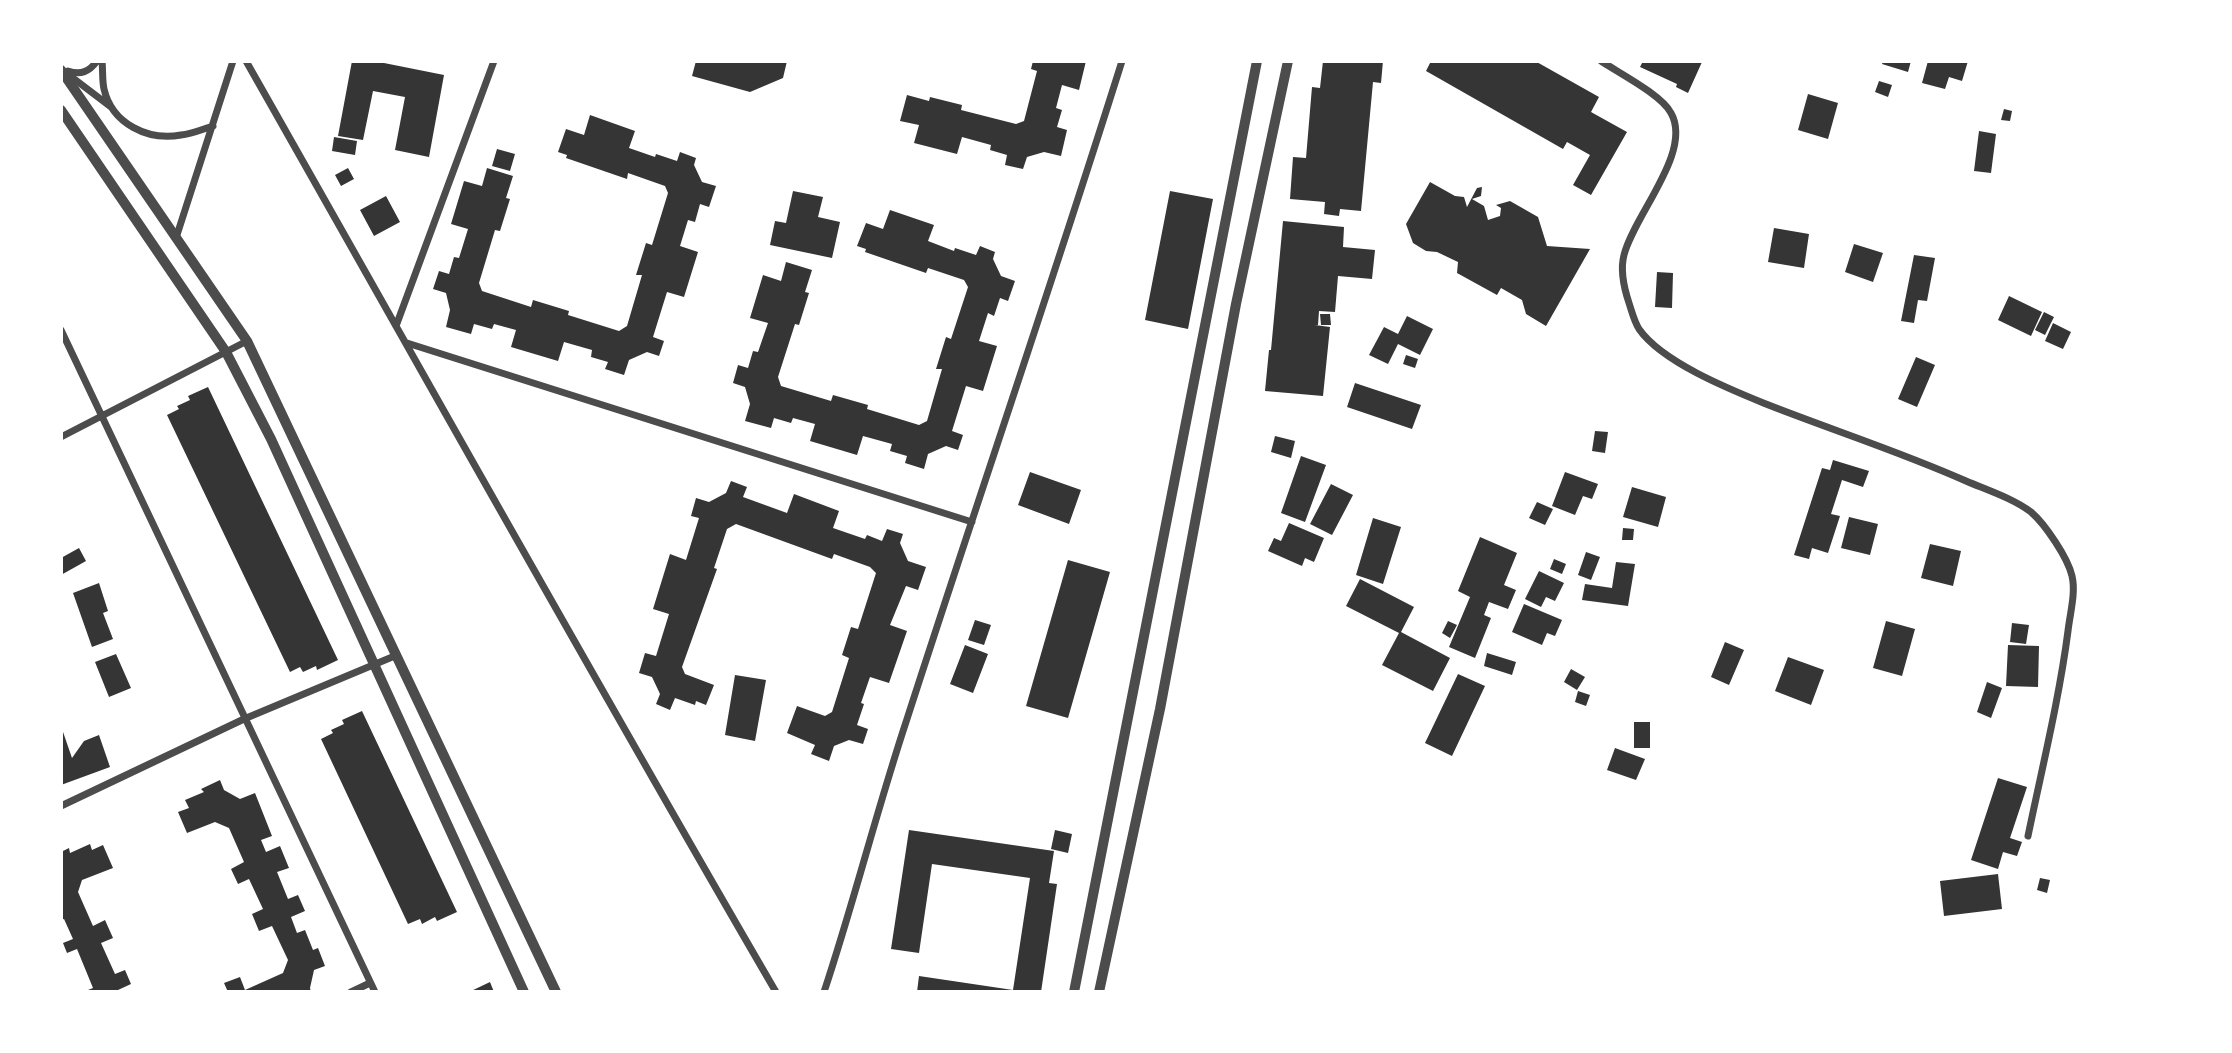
<!DOCTYPE html>
<style>
body{margin:0}
#map{position:relative;width:2232px;height:1053px;overflow:hidden;background:#fff;font-family:"Varela Round",sans-serif}
canvas{display:block}
.frame{position:absolute;inset:0;border:63px solid #fff;pointer-events:none}
</style>
<div id="map">
<canvas width="2232" height="1053"></canvas>
<div class="frame"></div>
</div>
<script>
const ctx = document.querySelector('canvas').getContext('2d');
ctx.lineJoin = 'round';
function fill(path, color) { ctx.fillStyle = color; ctx.fill(path, 'evenodd'); }
function stroke(path, color, width, dash) { ctx.strokeStyle = color; ctx.lineWidth = width; ctx.lineCap = dash ? 'butt' : 'round'; ctx.setLineDash(dash || []); ctx.stroke(path); }
const building = new Path2D(`
 M352,61H374L444,75L429,157L395,150L405,97L373,91L363,140L338,136Z
 M696,61H787L783,78L750,92L692,76Z
 M1033,61H1086L1079,90L1062,85L1056,108L1062,110L1057,127L1067,130L1061,156L1044,152L1027,157L1023,169L1005,165L1007,155L990,150L991,145L962,137L957,154L914,143L919,125L900,121L907,95L929,101L930,97L962,105L961,110L1016,124L1024,121L1037,71L1031,69Z
 M1323,61H1383L1381,83L1373,82L1361,211L1340,209L1339,216L1324,214L1325,202L1290,199L1293,157L1306,158L1312,87L1320,88Z
 M1431,61H1535L1599,97L1591,112L1627,132L1591,195L1573,185L1590,155L1567,142L1563,149L1426,71Z
 M1643,61H1700L1702,62L1688,93L1676,87L1677,84L1640,67Z
 M1883,61H1911L1908,72L1882,64Z
 M1928,61H1968L1962,81L1949,77L1945,89L1922,83Z
 M1879,81L1892,85L1888,97L1875,92Z
 M1808,94L1838,103L1828,139L1798,130Z
 M2004,109L2012,111L2010,121L2001,120Z
 M590,115L635,131L629,148L655,157L656,154L677,161L680,152L696,158L694,165L702,182L716,186L709,207L700,204L695,222L688,220L680,246L698,252L684,297L667,292L653,337L664,341L659,356L647,352L629,360L624,375L605,369L608,362L591,357L592,350L564,342L558,361L511,347L516,330L494,324L492,329L474,324L471,334L446,327L450,310L446,293L433,289L439,271L449,274L454,257L459,258L468,229L451,224L464,181L482,186L487,168L513,176L506,198L510,199L500,231L495,230L479,283L482,291L531,307L533,300L569,311L568,315L619,331L627,326L642,275H636L646,243L652,245L668,193L665,186L628,173L627,179L566,158L567,155L558,152L566,129L584,135Z
 M1979,131L1996,134L1991,173L1974,171Z
 M334,137L357,141L355,155L332,151Z
 M497,149L515,154L510,171L492,166Z
 M348,168L354,179L341,186L335,175Z
 M1430,182L1455,196L1464,197L1467,207L1477,188L1482,187L1481,196L1472,199L1484,206L1488,220L1500,216L1501,208L1496,205L1510,201L1538,217L1547,246L1590,249L1546,326L1526,314L1522,300L1501,288L1497,295L1457,273L1458,262L1437,252L1426,251L1413,243L1406,224Z
 M793,191L823,197L818,217L840,222L832,258L770,245L775,221L786,223Z
 M1170,191L1213,199L1188,329L1145,320Z
 M386,196L400,222L374,236L360,210Z
 M890,210L934,225L928,241L954,251L955,248L976,255L980,246L995,252L993,259L1001,276L1015,281L1008,301L1000,298L994,316L988,313L979,341L997,346L983,391L966,386L952,431L963,435L958,450L946,446L928,454L924,469L905,463L907,456L890,451L892,444L863,436L857,455L810,441L815,424L793,418L791,423L774,418L771,428L745,421L750,404L745,387L733,383L738,365L748,368L753,351L758,352L768,323L750,318L763,275L781,281L786,262L812,270L805,292L809,293L799,325L795,324L778,377L781,386L831,401L833,395L868,405L867,409L919,425L927,421L942,369H936L946,337L951,339L968,287L964,280L928,268L926,273L865,252L866,249L857,246L866,223L883,229Z
 M1283,221L1344,227L1343,247L1375,250L1372,279L1338,276L1335,312L1319,311L1318,325H1315L1330,327L1323,396L1265,391L1269,350H1271Z
 M1774,228L1809,234L1804,268L1768,262Z
 M1854,244L1883,253L1873,282L1845,272Z
 M1914,255L1935,258L1927,301L1918,300L1914,323L1901,321Z
 M1657,272L1673,273L1672,308L1655,307Z
 M2009,296L2042,312L2031,336L1998,320Z
 M2044,312L2054,317L2045,335L2035,330Z
 M1320,314H1330L1331,325H1321Z
 M1407,316L1433,329L1420,355L1398,344L1388,364L1369,355L1384,327L1398,334Z
 M2053,323L2071,332L2063,349L2045,341Z
 M1406,355L1418,359L1415,368L1403,364Z
 M1916,357L1935,365L1917,407L1898,399Z
 M1355,383L1421,405L1412,429L1347,407Z
 M208,387L338,660L317,670L316,666L303,672L300,667L290,672L167,415L179,409L177,406L190,400L188,396Z
 M1595,431L1608,432L1605,453L1592,451Z
 M1275,436L1295,441L1291,458L1271,452Z
 M1301,456L1326,465L1305,522L1281,513Z
 M1833,460L1869,471L1863,487L1842,480L1831,514L1840,516L1828,553L1812,548L1809,559L1794,555L1822,468L1830,470Z
 M1030,472L1081,490L1069,524L1018,505Z
 M1565,472L1598,484L1592,499L1583,496L1575,515L1552,506Z
 M731,481L747,487L743,497L787,513L794,494L839,511L833,528L865,539L867,535L882,541L887,529L903,534L900,543L908,561L926,567L918,590L906,586L890,625L907,631L889,683L870,677L861,703L864,704L857,725L868,729L863,744L849,740L834,746L829,761L811,754L815,745L787,733L797,706L825,716L832,712L849,658L842,655L851,627L858,629L876,573L870,567L834,554L832,559L736,524L727,529L714,568L717,569L682,667L685,674L714,685L706,705L696,701L695,705L675,698L670,710L656,704L660,694L652,677L639,673L645,653L656,656L669,614L653,609L670,554L686,560L699,518L691,516L696,498L709,502L726,493Z
 M1331,484L1353,495L1332,535L1310,524Z
 M1632,487L1666,497L1658,527L1623,517Z
 M1537,502L1553,509L1545,525L1529,518Z
 M1849,517L1878,524L1870,555L1841,548Z
 M1373,518L1401,527L1383,584L1356,575Z
 M1289,523L1324,538L1314,562L1305,558L1302,566L1268,551L1274,538L1281,541Z
 M1623,528L1634,529L1633,540H1622Z
 M1480,537L1517,553L1504,585L1516,590L1508,609L1489,602L1484,615L1491,618L1475,658L1449,647L1470,597L1458,591Z
 M1930,544L1961,551L1953,586L1921,578Z
 M79,548L86,561L61,575V558Z
 M1586,552L1600,557L1591,580L1578,575Z
 M1554,559L1566,564L1562,574L1550,569Z
 M1068,560L1110,572L1068,718L1026,706Z
 M1616,562L1635,564L1628,606L1582,600L1585,584L1612,588Z
 M1539,571L1564,583L1555,601L1546,597L1541,607L1525,599Z
 M1360,579L1414,607L1401,632L1450,658L1433,691L1382,665L1399,633L1346,606Z
 M99,583L108,611L103,613L113,639L92,647L73,593Z
 M1524,604L1562,620L1555,636L1547,633L1542,645L1512,632Z
 M975,620L991,625L984,645L968,640Z
 M1448,621L1457,625L1450,638L1442,633Z
 M1886,621L1915,629L1902,676L1873,668Z
 M2012,623L2029,625L2026,644L2010,642Z
 M1725,642L1744,650L1729,685L1711,677Z
 M965,645L988,654L973,693L950,684Z
 M2008,645L2039,646L2038,687L2006,686Z
 M1487,653L1516,662L1512,675L1484,666Z
 M116,654L131,688L109,697L95,662Z
 M1788,657L1824,670L1811,705L1775,691Z
 M1571,669L1585,677L1577,690L1564,682Z
 M1458,674L1485,686L1452,756L1425,743Z
 M735,675L766,680L755,741L725,735Z
 M1987,682L2002,688L1991,718L1977,712Z
 M1578,691L1590,695L1586,706L1575,702Z
 M362,711L457,912L437,921L435,917L422,924L420,919L408,924L321,739L333,733L331,730L344,724L342,720Z
 M1634,722H1650V748H1634Z
 M62,729L72,758L84,741L99,735L110,767L61,785Z
 M1615,748L1645,759L1636,780L1607,770Z
 M1998,778L2027,787L2010,838L2022,842L2017,856L2003,852L1998,869L1971,860Z
 M220,780L224,790L240,799L255,793L272,836L261,840L266,852L280,846L289,868L277,872L288,899L298,895L305,911L291,917L297,933L305,930L313,950L318,948L325,966L314,970L310,988L311,992H228L224,983L240,977L245,990L283,973L288,960L272,926L259,931L252,914L263,909L249,879L238,884L231,869L244,862L229,828L215,822L187,833L178,812L189,808L185,800L204,792L201,789Z
 M909,830L1054,851L1049,883L1057,884L1041,992H917L919,976L1013,990L1030,878L932,864L919,953L891,949Z
 M1055,830L1072,834L1068,853L1051,849Z
 M90,844L92,850L103,845L113,868L82,880L78,892L93,926L105,920L113,938L101,943L115,974L125,970L131,984L118,990L119,992H83L93,988L77,949L67,953L63,943L73,939L64,919L61,920V852L69,848L70,853Z
 M1998,874L2002,909L1944,916L1940,881Z
 M2040,878L2050,880L2047,893L2037,890Z
 M490,982L494,992H469Z`);
const minor = new Path2D(`
 M102,61C103,70 102,80 104,89C112,124 148,141 181,135C192,134 203,129 213,126
 M246,61C422,371 596,683 776,992
 M1601,61C1619,73 1662,95 1671,113C1693,152 1634,215 1624,255C1620,270 1624,288 1629,303C1632,312 1634,321 1639,329C1662,362 1729,389 1766,404C1832,430 1901,452 1966,481C1987,490 2012,498 2031,512C2045,524 2068,558 2072,576C2076,593 2070,613 2068,631C2059,700 2042,768 2028,836
 M68,71C81,75 89,72 97,61
 M65,72L111,107
 M176,238L233,61
 M396,326L494,61
 M61,330L375,992
 M407,343L972,522
 M61,437L247,341
 M61,806L244,719L397,655
 M351,992L370,983
 M824,992C854,902 877,809 907,719C978,499 1053,281 1122,61`);
const tertiary = new Path2D(`
 M61,70L247,341L556,992
 M61,110L226,352L271,439L524,992
 M1074,992L1257,61
 M1099,992L1160,709L1236,304L1288,61`);
fill(building, '#353535');
stroke(minor, '#4c4c4c', 7);
stroke(tertiary, '#4c4c4c', 10);
</script>
